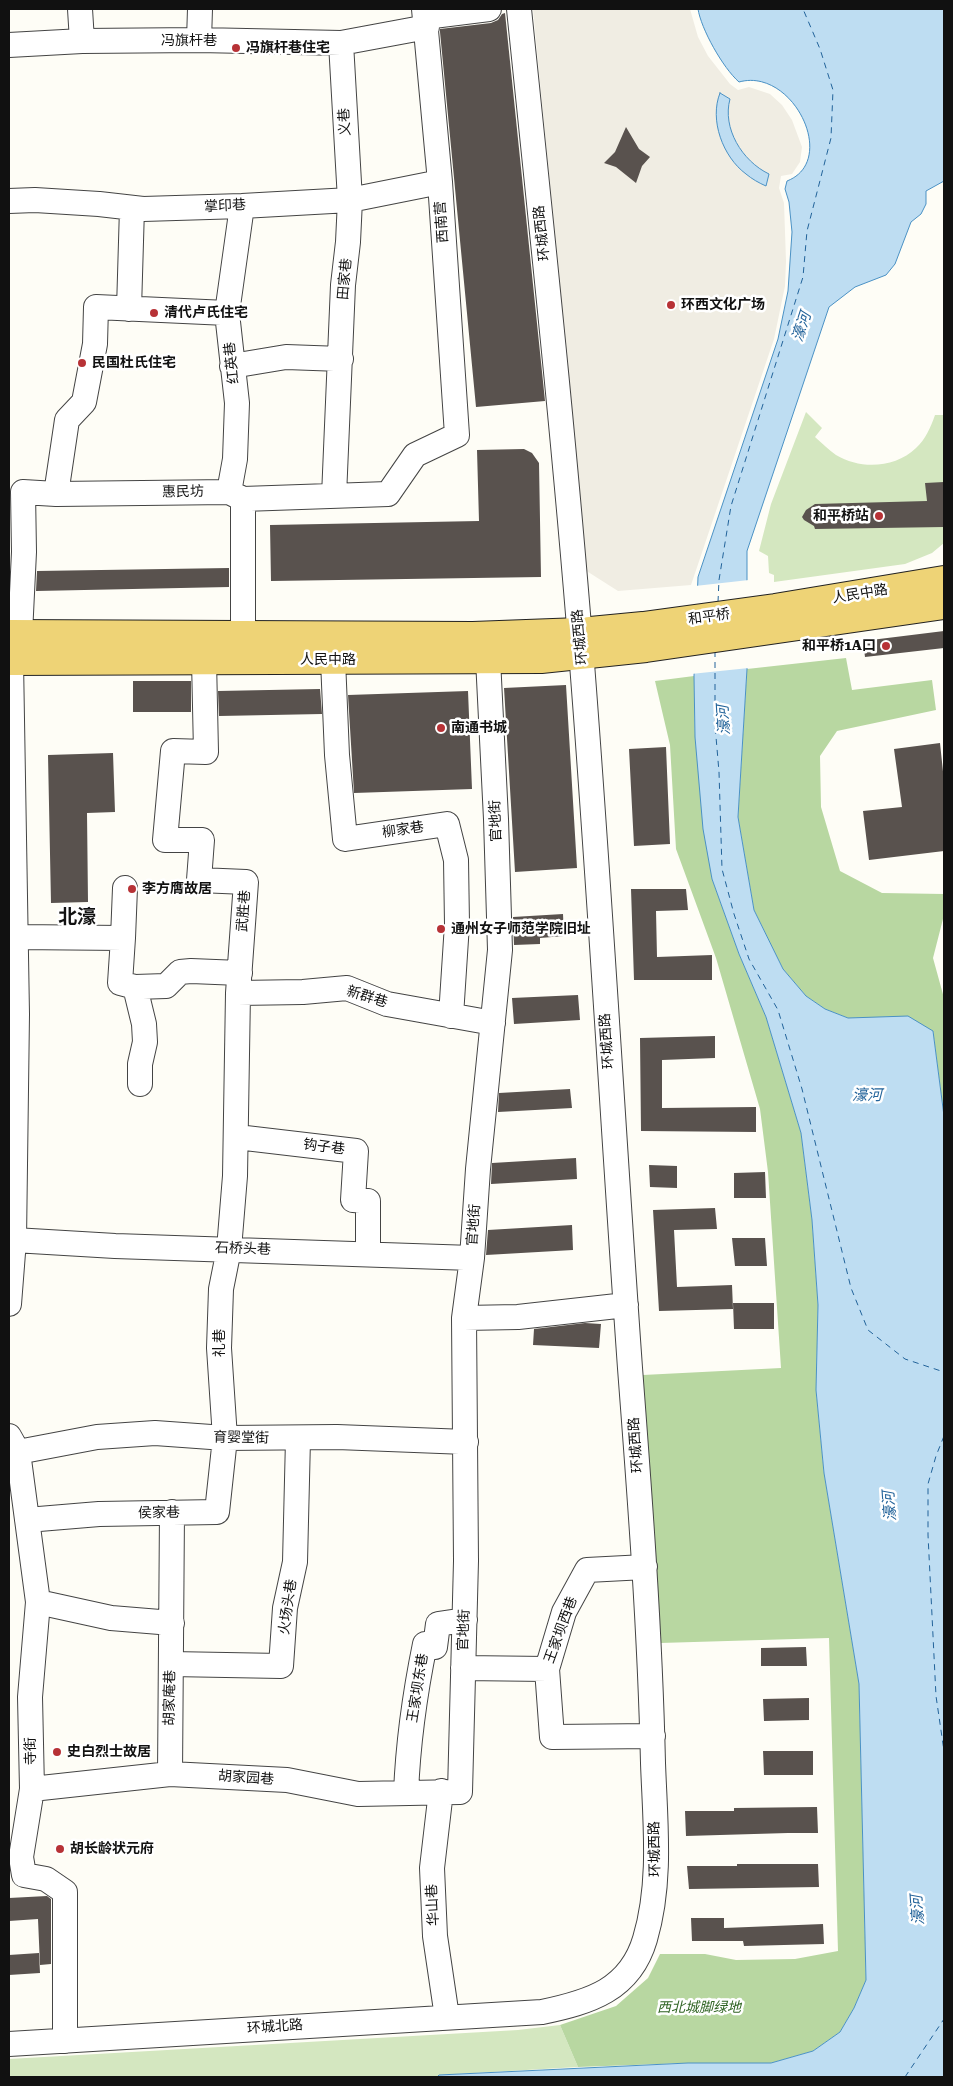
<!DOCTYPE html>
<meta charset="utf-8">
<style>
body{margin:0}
#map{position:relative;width:953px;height:2086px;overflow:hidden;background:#fefdf6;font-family:"Roboto Serif",serif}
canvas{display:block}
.frame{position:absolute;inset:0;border:10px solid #111;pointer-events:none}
</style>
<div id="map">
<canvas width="953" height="2086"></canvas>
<div class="frame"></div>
</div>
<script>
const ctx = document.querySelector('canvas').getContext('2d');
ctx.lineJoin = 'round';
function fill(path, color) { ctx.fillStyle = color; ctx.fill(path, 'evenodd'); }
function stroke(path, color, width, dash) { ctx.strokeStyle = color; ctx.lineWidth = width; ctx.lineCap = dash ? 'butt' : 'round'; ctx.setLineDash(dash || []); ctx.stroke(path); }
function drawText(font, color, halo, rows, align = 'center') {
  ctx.font = font + ' "Roboto Serif","Noto Sans SC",serif'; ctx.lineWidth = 5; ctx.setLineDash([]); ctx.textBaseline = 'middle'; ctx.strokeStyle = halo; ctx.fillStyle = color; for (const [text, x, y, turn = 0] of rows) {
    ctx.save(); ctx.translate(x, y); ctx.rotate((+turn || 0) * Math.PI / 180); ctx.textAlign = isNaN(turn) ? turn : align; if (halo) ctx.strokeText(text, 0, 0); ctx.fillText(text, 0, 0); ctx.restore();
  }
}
const green = new Path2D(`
 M806,412L822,428L815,437C822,443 829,450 836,455C861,470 895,468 916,448C925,440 931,427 935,415H943L944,543L932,553L905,564L774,582V575L769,573L768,556L759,551L771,504Z
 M560,2025L578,2067L440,2075L437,2077H9V2059L518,2030Z`);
const forest = new Path2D(`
 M846,658L852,690L932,680L936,710L837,731L820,756L821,807L840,871L882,893L944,894V915L933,958L944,998V1116L933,1031L867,1018H848L825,1009L806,996L783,969L754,910L738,817L747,669Z
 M694,676L695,737L712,879L739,954L766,1017L801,1133L812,1220L818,1305L816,1390L824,1473L859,1684L866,1980L854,2008L840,2032L813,2051L771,2063H688L578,2067L560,2025L616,2006L648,1978L660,1954H705L736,1960L795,1959L838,1951L829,1638L660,1643L643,1375L781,1368L768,1172L760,1109L716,958L676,849L670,745L655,681Z`);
const plaza = new Path2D(`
 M533,9H690L698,37L708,56L730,84L738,90L749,87L770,94L782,105L792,120L802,147L800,162L792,174L781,176L779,188L784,203L786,261L785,286L774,339L691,585L618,591L585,570L564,334Z`);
const water = new Path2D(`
 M698,9H944V181L926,191V204L921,214L911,222L895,264L886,275L855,287L829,307L747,551V669L738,817L754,910L783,969L806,996L825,1009L848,1018L908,1016L933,1031L944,1116V2077H437L439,2075L688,2063H771L813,2051L840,2032L854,2008L866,1980L859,1684L824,1473L816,1390L818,1305L812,1220L801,1133L766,1017L739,954L712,879L703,829L695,737L694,676L698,577L778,339L788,291L792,232L789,202L785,189L787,181C839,161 793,67 739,82C723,68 701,29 698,9Z
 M720,93L730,99C722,128 742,161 769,174L766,186C759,183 752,179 746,174C723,157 709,120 720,93Z`);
const pier = new Path2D(`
 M749,580V668L691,674L695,586Z`);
const ferry = new Path2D(`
 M718,602L719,580L731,506L803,277L807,231L831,138L833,90L820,49L803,9
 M715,651V725L719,772L722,869L734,914L749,959L778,1010L802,1089L851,1288L868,1330L905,1359L944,1372
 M944,1436L936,1456L928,1484V1535L936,1696L944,1751
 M905,2077L944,2019`);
const building = new Path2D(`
 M505,13L545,401L476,407L440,32V29L491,23L498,20L502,14Z
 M626,127L639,149L650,157L642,166L636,183L616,167L604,163L615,152Z
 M524,449L532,453L539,463L541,577L271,581L270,525L479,521L477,450Z
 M944,482V527L815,529L814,526L804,520L802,517L806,510L815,504L927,501L925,483Z
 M229,568V587L36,591L37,571Z
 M944,631V648L865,657L863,641Z
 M133,681H191V712H133Z
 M566,685L577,868L515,872L504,688Z
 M320,689L322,714L219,716L218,691Z
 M468,691L472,789L354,793L348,695Z
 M940,743L944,781V851L869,860L863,811L902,807L894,749Z
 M666,747L670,844L634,846L629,749Z
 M113,753L115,812L87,813L88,902L51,903L48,755Z
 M631,889H686L688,910L656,911L657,957L712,955V980H634Z
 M563,914L564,936L540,938V944L514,945L513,917Z
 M578,995L580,1020L514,1024L512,998Z
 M715,1036V1058L662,1060V1108L756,1107V1132L641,1131L640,1038Z
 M570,1089L572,1108L498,1112L499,1093Z
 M576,1158L577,1179L491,1184L492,1163Z
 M649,1165L677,1166V1188L650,1187Z
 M765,1172L766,1198H734V1173Z
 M715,1208L717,1229L674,1230L677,1287L732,1285L733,1309L659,1311L653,1210Z
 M572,1225L573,1250L486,1255L488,1230Z
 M732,1238H765L767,1266H735Z
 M733,1303H774V1329H734Z
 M585,1323L601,1324L599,1348L533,1345L534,1329Z
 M806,1647L807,1666H761V1648Z
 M809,1698V1720L764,1721L763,1699Z
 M763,1751H813V1775H764Z
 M817,1807L818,1833H788L686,1836L685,1811H734V1808Z
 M737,1864H818L819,1887L689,1889L687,1866H737Z
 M47,1896L51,1899V1964L40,1965L38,1919L9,1921V1898Z
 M691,1918H724V1928L823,1924L824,1944L744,1946L743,1941H692Z
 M39,1953L40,1973L9,1975V1955Z`);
const minor = new Path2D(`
 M80,9L82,41
 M425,17L489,9
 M199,40L200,9
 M9,45L82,41L199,40L341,43L427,27
 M9,201L35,200L99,204L143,209L242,206L350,200L440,182
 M129,309L132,208
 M232,366L286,357L341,359
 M23,492L56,494L229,492L243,499L388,494L415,455L457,435L440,182L424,9
 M229,492L235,459L237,403L227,313L242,206
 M56,494L67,420L84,402L95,344L96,307L227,313
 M334,496L343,285L348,242L350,200L341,43
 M20,634L24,552L23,492
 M243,636V499
 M333,660L337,755L345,839L447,824L456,860L457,924L451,1016
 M16,937L123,938L125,888
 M123,938L120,983L135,987L166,986L180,972L191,971L240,973
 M135,987L144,1024L145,1042L140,1064V1084
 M238,993L303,992L347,988L387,1004L493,1023
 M237,1137L356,1151L353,1200L368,1201V1253
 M14,1240L115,1246L472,1258
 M9,1304L14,1240L17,1014L11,661
 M464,1318L518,1317L626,1305
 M9,1436L18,1452L38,1602L30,1697L32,1789L21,1857L24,1875L46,1879L65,1892V2041
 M18,1452L97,1437L155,1433L225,1438L337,1437L466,1442
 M27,1520L99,1514L217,1512L225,1438L219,1348L221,1289L229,1249L235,1176L238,993L246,882L199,880L202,840H165L173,751L206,752L204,660
 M38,1602L111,1618L172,1623
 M171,1664L281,1666L285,1608L295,1562L298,1439
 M463,1668L547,1669L564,1612L587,1570L645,1567
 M547,1669L552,1737L653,1736
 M170,1774L172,1512
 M32,1789L170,1774L287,1780L358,1794L460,1792L466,1561L464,1318L472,1258L478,1169L500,950L496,819L488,659
 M441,1791L432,1868L435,1936L447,2017
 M406,1793C408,1743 415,1693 425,1644L435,1647L438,1624L465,1620
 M9,2044L542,2012C590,2002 630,1990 645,1939C662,1882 655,1821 653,1763C650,1631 640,1499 630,1368C613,1129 600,890 581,651C564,437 541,223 519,9`);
const major = new Path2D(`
 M9,634L473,636L580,632L643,626L775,608L944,580
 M9,661L541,659L646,648L944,605`);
const markers = [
 [236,48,5,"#b73236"],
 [671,305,5,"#b73236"],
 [154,313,5,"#b73236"],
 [82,363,5,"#b73236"],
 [879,516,5,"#b73236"],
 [886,646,5,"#b73236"],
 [441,728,5,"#b73236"],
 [132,889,5,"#b73236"],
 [441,929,5,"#b73236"],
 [57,1752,5,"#b73236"],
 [60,1849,5,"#b73236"]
];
const streetNames = [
 ["冯旗杆巷",189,41],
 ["义巷",345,122,-93],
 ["掌印巷",225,206,-3],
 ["西南营",442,222,-94],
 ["环城西路",542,233,-96],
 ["田家巷",345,279,-85],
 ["红英巷",232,363,-96],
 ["惠民坊",183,492,-1],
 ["人民中路",860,594,-9],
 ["和平桥",709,617,-8],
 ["环城西路",580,637,-95],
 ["人民中路",328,660],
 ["官地街",496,821,-92],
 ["柳家巷",403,830,-8],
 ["武胜巷",244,911,-86],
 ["新群巷",367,997,17],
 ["环城西路",607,1041,-94],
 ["钩子巷",324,1147,7],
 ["官地街",474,1225,-86],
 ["石桥头巷",243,1249,2],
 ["礼巷",220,1343,-90],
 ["育婴堂街",241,1438,1],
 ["环城西路",636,1445,-94],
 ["侯家巷",159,1513,-1],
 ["火场头巷",288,1607,-82],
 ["官地街",464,1630,-88],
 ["王家坝西巷",561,1630,-70],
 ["王家坝东巷",418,1688,-81],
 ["胡家庵巷",170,1698,-89],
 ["寺街",31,1751,-91],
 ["胡家园巷",246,1778,4],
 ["环城西路",655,1849,-91],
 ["华山巷",433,1905,-93],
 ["环城北路",275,2027,-4]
];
const poiNames = [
 ["冯旗杆巷住宅",246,48],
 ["环西文化广场",681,305],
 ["清代卢氏住宅",164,313],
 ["民国杜氏住宅",92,363],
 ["和平桥站",869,516,"right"],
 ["和平桥1A口",876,646,"right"],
 ["南通书城",451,728],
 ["李方膺故居",142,889],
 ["通州女子师范学院旧址",451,929],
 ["史白烈士故居",67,1752],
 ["胡长龄状元府",70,1849]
];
const parkNames = [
 ["西北城脚绿地",699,2008]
];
const waterNames = [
 ["濠河",802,327,-72],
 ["濠河",724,720,-93],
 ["濠河",867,1096],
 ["濠河",890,1506,-94],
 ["濠河",918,1910,-94]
];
const districtNames = [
 ["北濠",77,917]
];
fill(green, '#d4e7c0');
fill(forest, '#b8d7a1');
fill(plaza, '#f0ede3');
fill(water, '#beddf2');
stroke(water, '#4a91c4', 1);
fill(pier, '#fefdf6');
stroke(ferry, '#22639a', 1, [6, 5]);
fill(building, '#59524e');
stroke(minor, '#444', 26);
stroke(major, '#222', 30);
stroke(minor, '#fff', 24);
stroke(major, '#eed376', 28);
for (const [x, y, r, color] of markers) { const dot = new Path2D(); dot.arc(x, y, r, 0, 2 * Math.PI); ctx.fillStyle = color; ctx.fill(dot); stroke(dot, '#fff', 2); }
drawText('14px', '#111', '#fff', streetNames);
drawText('bold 14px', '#111', '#fff', poiNames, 'left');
drawText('italic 14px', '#316525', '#fff', parkNames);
drawText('italic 15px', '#22639a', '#fff', waterNames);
drawText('bold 19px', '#111', '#fff', districtNames);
</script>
